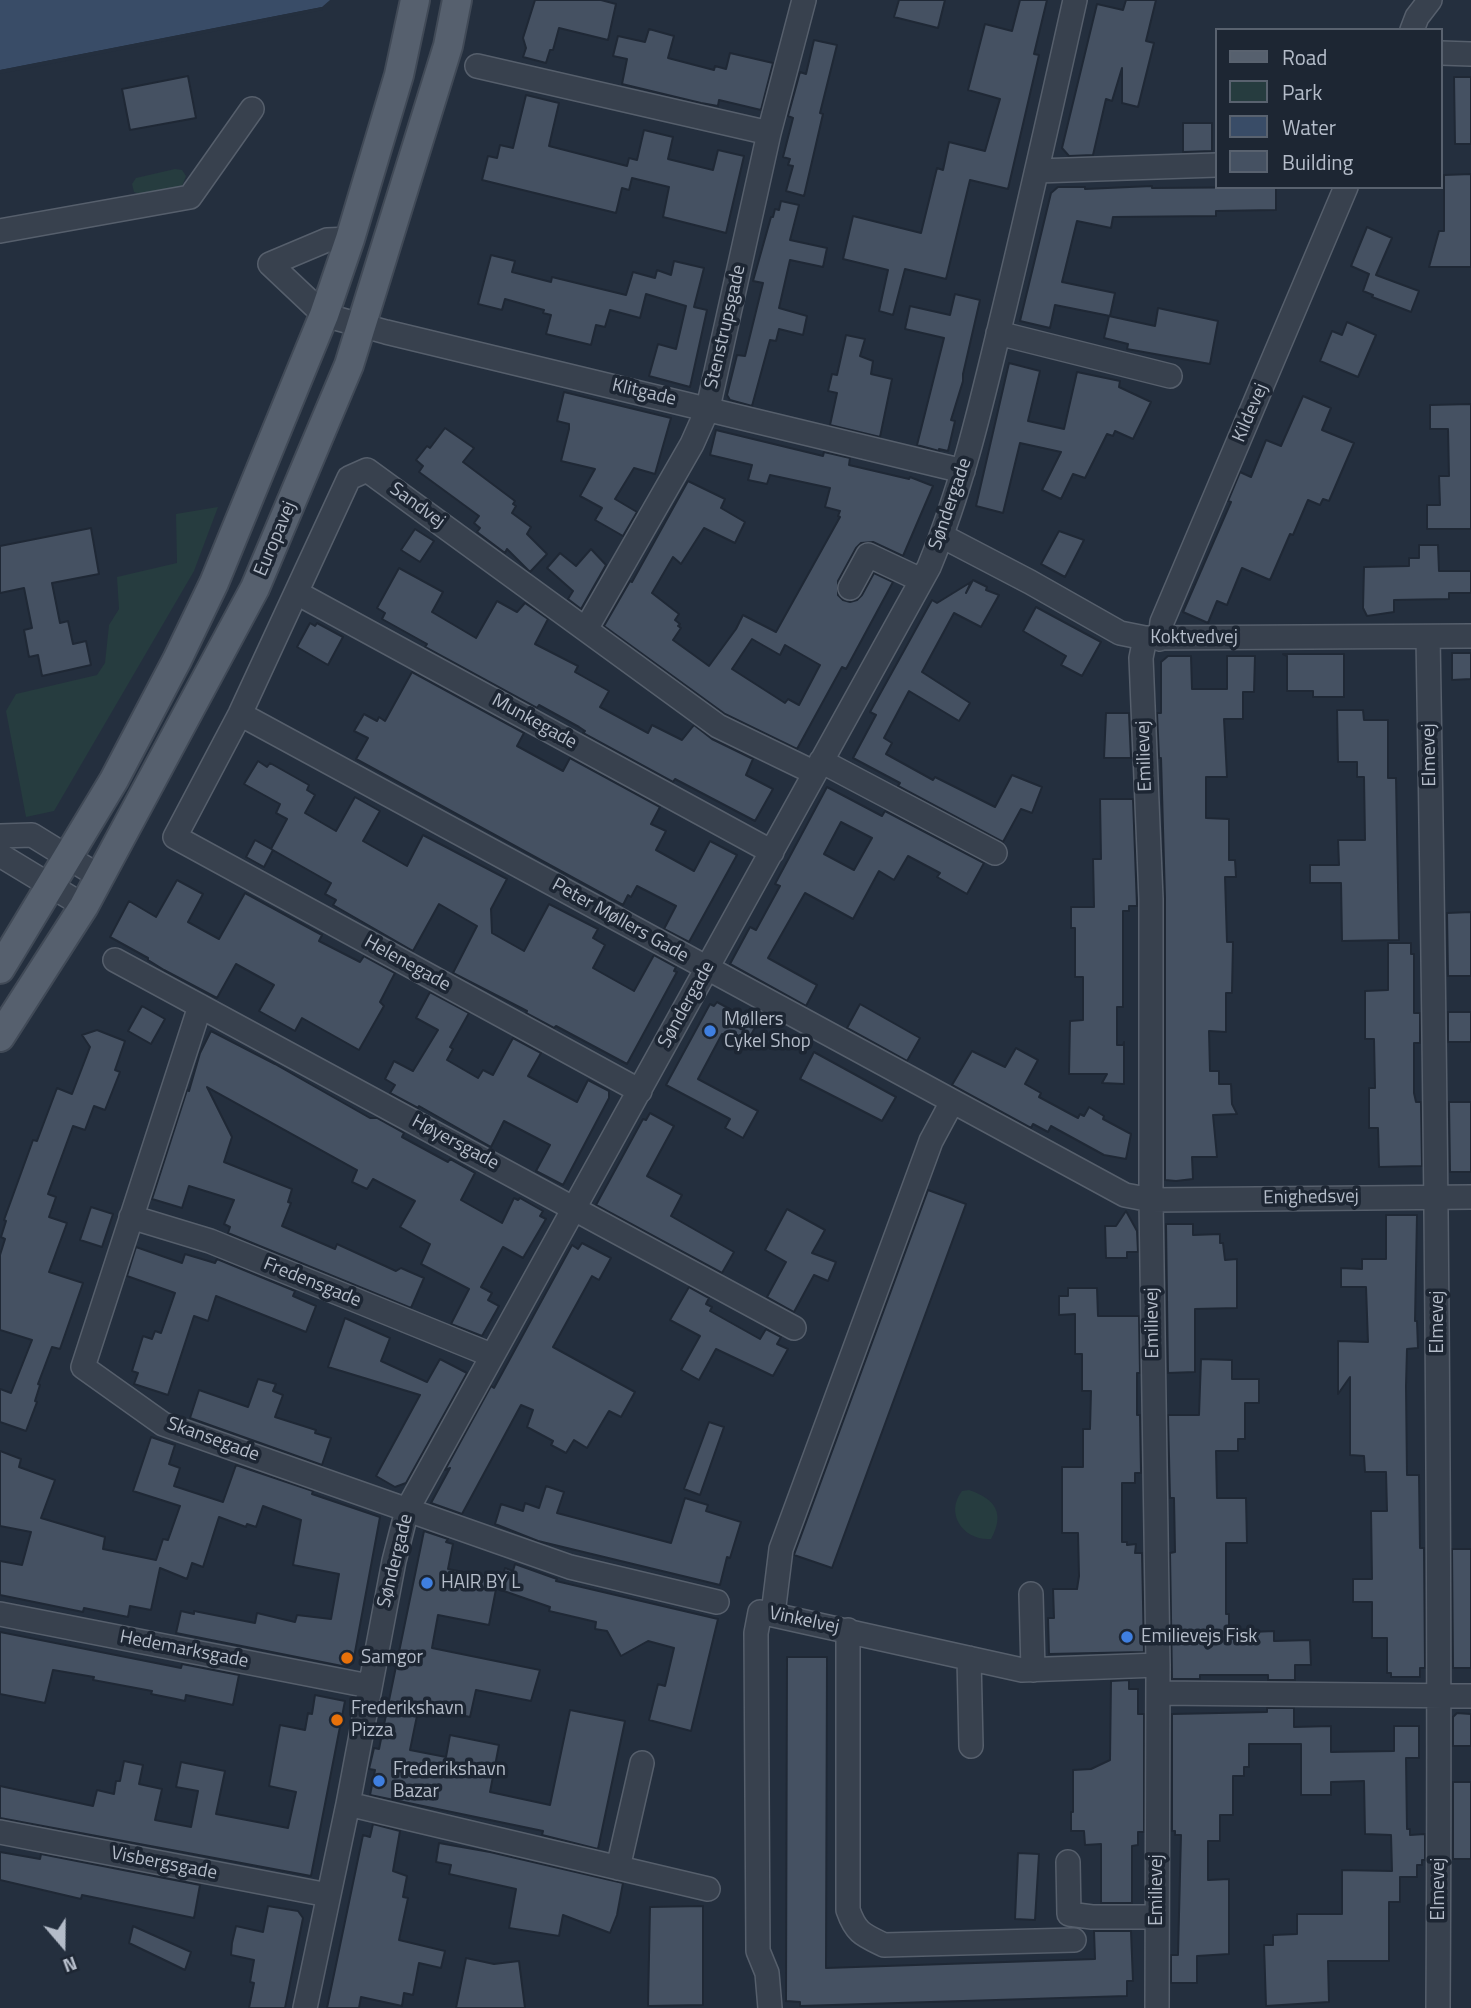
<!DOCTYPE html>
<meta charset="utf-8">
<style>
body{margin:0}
#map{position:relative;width:1471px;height:2008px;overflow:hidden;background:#242f3e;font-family:"Titillium Web",sans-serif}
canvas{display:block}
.legend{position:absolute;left:1215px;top:28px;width:228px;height:161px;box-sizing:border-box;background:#1d2633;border:2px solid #59626f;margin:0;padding:9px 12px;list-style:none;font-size:21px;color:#b4bcc9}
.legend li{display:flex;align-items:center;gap:14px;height:35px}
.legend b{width:35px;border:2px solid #59626f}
.north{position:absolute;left:28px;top:1910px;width:70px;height:70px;-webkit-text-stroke:5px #1d2633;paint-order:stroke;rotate:160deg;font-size:19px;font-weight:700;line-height:28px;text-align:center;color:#b4bcc9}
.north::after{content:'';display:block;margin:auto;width:24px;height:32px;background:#b4bcc9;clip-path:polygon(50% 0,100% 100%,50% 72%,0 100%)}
</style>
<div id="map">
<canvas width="1471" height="2008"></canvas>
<ul class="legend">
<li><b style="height:9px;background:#56606e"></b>Road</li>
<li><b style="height:19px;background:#263c3f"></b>Park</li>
<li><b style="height:19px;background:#394c67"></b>Water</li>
<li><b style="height:19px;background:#455162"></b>Building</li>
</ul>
<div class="north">N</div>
</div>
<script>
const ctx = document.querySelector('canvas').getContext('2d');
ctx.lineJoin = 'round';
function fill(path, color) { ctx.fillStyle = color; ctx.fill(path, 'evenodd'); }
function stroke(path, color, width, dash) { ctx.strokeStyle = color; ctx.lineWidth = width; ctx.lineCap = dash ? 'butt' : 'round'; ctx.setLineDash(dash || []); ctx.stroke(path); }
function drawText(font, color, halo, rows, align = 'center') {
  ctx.font = font + ' "Titillium Web",sans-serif'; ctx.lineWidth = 7; ctx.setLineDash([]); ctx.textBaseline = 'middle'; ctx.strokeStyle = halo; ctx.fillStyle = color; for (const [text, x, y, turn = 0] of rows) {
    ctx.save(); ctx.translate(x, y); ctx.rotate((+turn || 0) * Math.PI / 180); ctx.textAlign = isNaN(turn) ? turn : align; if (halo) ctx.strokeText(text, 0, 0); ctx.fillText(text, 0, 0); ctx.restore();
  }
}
const green = new Path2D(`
 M175,169L182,170L186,176L182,186L144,195L134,192L132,184L136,178Z
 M218,507L194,571L54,811L26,817L6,711L16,694L97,675L105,663L109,625L119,609L117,577L177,563L176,514Z
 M969,1490C996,1499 1005,1514 991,1539C964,1541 944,1514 962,1491Z`);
const water = new Path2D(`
 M0,0H330L322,7L0,70Z`);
const pier = new Path2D(`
 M322,7L323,10L0,74V70Z`);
const building = new Path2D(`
 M535,0H601L616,4L608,40L559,28L553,50H550L546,63L523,57L526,48L523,38Z
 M899,0H945L938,28L894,17Z
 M1020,0H1047L1034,54L1039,55L1008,189L970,180L946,279L905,269L893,315L879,311L888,270L843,259L853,216L921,233L937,168L943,170L949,142L985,151L1000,99L968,90L985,24L1012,31Z
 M1126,0H1156L1146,41L1154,43L1138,107L1122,103V68L1112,101L1106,99L1093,155L1069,156L1062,148L1097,4L1123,10Z
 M649,29L674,36L668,58L714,70L715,66L726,69L730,53L773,63L761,110L719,100L718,106L701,103L622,84L627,59L613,56L618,36L645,42Z
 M814,40L837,45L820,113L823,114L804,196L786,191L793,166L788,165L790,159L783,157L793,118L788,116L800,72L806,74Z
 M188,76L196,118L130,130L122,89Z
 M1454,77H1471V144H1455Z
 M526,95L559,103L549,146L627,166L629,158L637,160L644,130L673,137L668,159L713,170L718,150L744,156L726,233L663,217L669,187L632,178L629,190L622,188L616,213L482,180L488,156L497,158L500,145L513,148Z
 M1183,123H1212V151L1183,152Z
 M1471,174V267H1429L1439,231H1444V175Z
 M1152,186V188L1276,187V210L1216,211V216L1113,217L1111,228L1077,221L1062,282L1115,293L1110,316L1055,305L1050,328L1020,321L1051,193L1058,187H1085V189Z
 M781,201L799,205L790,240L827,248L823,267L790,260L779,308L807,316L803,335L779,329L776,341L770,340L752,406L730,400L727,395L737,355L745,356L763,283L753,281L771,217H773L775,209L779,210Z
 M1367,227L1392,238L1376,275L1419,291L1411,312L1372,297L1373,295L1363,291L1369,274L1351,266Z
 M491,255L515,261L512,272L551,282L552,277L626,295L633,272L655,278L657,270L671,275L674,261L704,268L694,307L707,310L690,387L649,376L658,344L676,349L686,306L646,294L640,318L610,310L605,327L596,325L591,345L546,334L551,315L543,313L544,310L505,299L502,310L478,304Z
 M955,294L980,300L963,374V381L951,420L955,421L948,451L939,449V451L917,445L944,338L905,329L910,306L950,315Z
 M1158,308L1218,321L1210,364L1127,349L1128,344L1104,338L1109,316L1155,326Z
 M1347,322L1376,335L1358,377L1320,361L1332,331L1342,335Z
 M846,335L865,339L860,356L873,361L871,374L892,379L880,437L830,425L837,393L828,391L832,374L837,375Z
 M1009,363L1040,371L1028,421L1064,429L1077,372L1120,381L1119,387L1151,402L1133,439L1115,431L1113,436L1107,434L1085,478L1073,474L1061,499L1042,490L1061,452L1020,443L1003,513L976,506Z
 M564,392L671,418L655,474L634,468L615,499L637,512L623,536L595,520L602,508L580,496L595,469L561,461L569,429V424L557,421Z
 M1303,396L1331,408L1322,430L1354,443L1329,501L1323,499L1320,505L1308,500L1293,535L1290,534L1270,580L1242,568L1227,605L1217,601L1208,623L1183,612L1231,502L1228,501L1240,472L1251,477L1266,440L1281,446Z
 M1471,404V529H1427V505H1440L1439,476H1449L1448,429H1430V405Z
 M445,428L474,448L463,462L515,501L513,504L516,506L512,513L531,527L527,534L547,554L530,572L507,549L505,553L477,532L480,528L474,523L479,516L419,472L423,466L416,460L427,446L430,448Z
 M716,430L823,456L824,452L850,458L849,465L909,479L910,477L933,486L903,556L873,542L861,543L856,548L838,581V595L843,600L850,602L857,600L862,595L874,573L893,582L846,669L842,667L797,749L725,714L604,626L630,581L632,582L688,481L725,499L721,508L745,522L735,543L704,528L681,564L673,557L652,593L679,614L675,620L680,624L678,626L681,628L673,640L709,666L736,629L743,615L776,632L840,517L838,516L840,511L825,507L830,488L770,475L767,484L748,480L752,465L710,455ZM752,639L780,655L785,645L820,665L799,705L788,699L785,703L732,669Z
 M91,528L99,574L52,583L60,623L68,621L73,644L86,641L91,665L42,676L38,655L29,657L24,630L32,628L24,588L0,593V546Z
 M415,529L434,541L420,562L401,550Z
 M1059,531L1084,540L1065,577L1041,564Z
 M1419,545H1438L1439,571H1471V593H1449V599L1394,600V612L1367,616L1363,608L1364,567L1409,566V558H1419Z
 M591,549L606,565L581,609L568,599L573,591L547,568L560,553L576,566Z
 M399,568L443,592L432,612L476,638L497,601L517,612L525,603L548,619L535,644L578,666L575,672L609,691L600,707L648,733L652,725L682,740L694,725L712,739L753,759L746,775L773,789L755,821L675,779L673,782L583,733L585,731L579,727L539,705L537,708L425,647L427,644L382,619L385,613L377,608Z
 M973,580L987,587L986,590L999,595L981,627L954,613L922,672L970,703L959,721L909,691L884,738L892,743L886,754L933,780L935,777L995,807L1012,775L1042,787L1032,813L1021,809L1003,842L898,786L900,783L853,758L876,715L870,712L932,600L937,603L971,582L966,593Z
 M1036,607L1101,642L1082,676L1061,665L1066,656L1023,631Z
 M310,623L315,626L317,623L343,637L328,665L297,647Z
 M1452,653H1471V679L1452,680Z
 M1283,654H1344V697H1313V691H1287V656Z
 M1168,656H1191L1192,689H1227V656H1255L1254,692H1243V719H1224L1227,777H1206V818L1229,819V860H1235L1236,877H1225L1227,942H1233L1232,993H1226V1032L1209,1031L1210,1071H1219V1084H1231L1232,1104L1237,1114L1213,1115L1217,1157H1192L1193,1179L1176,1181L1165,1180V898L1161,758H1159L1157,713H1161V662Z
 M412,672L524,733L517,746L563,771L570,758L660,807L651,824L666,831L656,850L694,871L710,841L737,855L689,942L664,929L676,906L637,886L631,897L628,895L623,905L356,759L368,738L354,731L364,714L377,721L379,717L385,721Z
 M1337,710H1363L1364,720H1388V778H1396L1399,940L1342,941L1341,883H1310V865H1339L1338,840H1365L1364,777H1357V762H1338Z
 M1106,713H1129L1131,758H1104Z
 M258,761L267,767L270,763L309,785L307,790L315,795L305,813L336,831L355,797L380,811L363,841L407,866L423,835L507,879L491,909L492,933L524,951L549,904L598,929L593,938L605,945L593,968L634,991L654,955L676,967L674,971L677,972L627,1064L556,1026L554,1028L526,1013L527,1011L453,973L477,926L439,904L413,951L333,905L336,900L325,894L331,883L271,849L287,819L276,813L280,804L244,784Z
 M827,787L882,816L885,811L984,863L967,894L937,877L940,873L908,856L894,880L879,871L853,919L805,893L768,958L817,985L806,1006L730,964L750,927L756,930L780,886L775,884ZM841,822L872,838L854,870L824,854Z
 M1100,799H1133L1137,906H1129V911H1123V1007H1117V1045H1123L1124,1042V1084L1102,1083L1107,1074H1069L1070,1021L1083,1020V977H1075V928H1071V907H1094L1093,859H1101Z
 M255,840L273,850L264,867L246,857Z
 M177,880L203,894L188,922L219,939L245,893L322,935L319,941L360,962L364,956L395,973L380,1002L384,1006L359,1050L302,1018L295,1031L259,1011L274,985L236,964L217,998L164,970L148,960V958L110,937L129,901L156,917Z
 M1471,912V976H1448L1447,913Z
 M1388,943H1411V954H1414V1013H1420V1043H1414V1093L1416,1102H1421L1422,1166L1379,1167L1378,1128H1369V1088H1375L1374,1039H1365V991L1388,990Z
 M430,992L469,1013L450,1047L453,1049L447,1060L478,1078L483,1070L493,1075L513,1038L541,1053L528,1076L577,1102L588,1080L609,1091V1098L563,1185L536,1171L550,1145L504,1121L491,1147L419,1106L418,1108L390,1093L395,1085L385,1079L394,1061L413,1071L438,1030L416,1018Z
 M717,1002L757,1024L745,1046L722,1034L698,1079L758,1111L743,1138L725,1128L730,1119L666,1085L710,1004L714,1006Z
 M860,1004L920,1038L907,1061L847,1028Z
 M142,1006L165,1019L151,1044L128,1031Z
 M1448,1012H1471V1042H1448Z
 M97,1030L125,1041L115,1070L120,1072L105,1110L94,1106L85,1130L73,1126L48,1194L56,1197L49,1217L67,1223L49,1272L83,1283L60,1349L52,1347L38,1384L40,1385L35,1401L37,1402L26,1431L0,1422V1389L11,1393L32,1340L0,1330V1255L5,1239L1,1237L6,1221L4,1220L33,1140L37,1141L57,1088L72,1094L90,1047L82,1035Z
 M211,1031L275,1064L370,1118H377L404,1133L402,1137L448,1162L450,1159L475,1173L461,1200L502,1223L514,1198L518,1200L520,1198L543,1211L540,1216L546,1219L523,1258L503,1247L481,1287L492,1293L488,1300L499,1306L482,1336L451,1324L469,1289L421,1264L430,1244L400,1227L415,1201L373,1179L367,1189L352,1182L357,1170L207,1087L232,1137L224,1162L292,1189L288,1202L291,1203L282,1226L335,1249L337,1244L396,1271L401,1268L424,1278L411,1308L228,1233L230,1227L224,1224L234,1200L189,1186L182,1208L152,1199L187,1090L189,1091L200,1053Z
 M1016,1048L1038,1060L1025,1084L1041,1093L1039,1097L1078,1118L1080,1114L1084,1116L1089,1107L1104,1116L1103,1119L1131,1134L1126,1159L1104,1155L1051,1126L1048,1132L1033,1124L1031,1128L952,1085L972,1051L1005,1067Z
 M814,1052L896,1097L882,1121L800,1079Z
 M1449,1102H1471V1172H1450Z
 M650,1113L674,1126L647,1176L682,1195L671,1216L734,1252L722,1273L596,1205L643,1119L646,1120Z
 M928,1190L966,1204L832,1568L794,1555L795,1552Z
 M91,1207L113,1214L102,1247L80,1240Z
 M787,1209L825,1230L812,1253L836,1262L828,1281L814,1275L794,1312L767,1297L786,1262L765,1250Z
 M1126,1211L1137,1231L1138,1252H1127V1258H1106L1105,1226H1116Z
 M1386,1215H1417L1415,1321H1417L1418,1348L1407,1349L1406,1386L1407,1475H1419L1420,1548H1424L1425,1668H1420V1677H1391V1673H1387V1638H1372V1602H1353V1579H1372L1371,1511H1387L1386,1472H1365L1364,1456L1350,1455V1377L1338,1394V1341L1368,1342L1366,1287H1341V1268L1362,1269V1259H1386Z
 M1166,1224H1193V1235L1220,1234V1243H1223L1225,1260L1237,1259V1308L1195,1309V1372L1168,1373Z
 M582,1243L611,1258L599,1280L592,1276L553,1347L635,1392L621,1417L609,1411L587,1448L574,1440L566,1453L551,1445L553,1441L527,1427L533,1410L521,1405L462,1514L431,1503L450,1468L445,1470L491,1386L494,1388L572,1245L578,1249Z
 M136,1247L182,1263L185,1254L215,1263L217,1259L295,1291L293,1296L316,1306L306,1332L216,1296L208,1321L194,1316L168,1395L134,1384L138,1373L132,1371L143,1336L152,1339L155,1331L161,1333L175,1293L127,1276Z
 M689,1287L709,1298L706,1304L712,1307L710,1311L760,1339L766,1329L781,1337L777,1344L788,1349L773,1376L716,1349L699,1380L681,1370L700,1336L670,1320Z
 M1068,1288H1097L1098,1316H1139L1140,1373H1137V1415H1140L1141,1473H1135V1483H1122V1542H1127V1545L1136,1544L1135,1553H1142L1144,1652L1049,1654L1048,1618H1054L1053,1589H1077L1079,1576L1078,1533H1062V1467H1083V1429H1090L1091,1391H1082V1354H1075V1314L1059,1315V1296H1068Z
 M345,1318L390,1338L381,1361L427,1382L440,1359L467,1373L406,1483L395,1487L376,1476L420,1395L328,1367Z
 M1201,1359L1232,1360V1379H1259V1403H1245V1439H1238V1451H1216L1217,1498H1246L1247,1543H1226V1614H1229V1633L1274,1631V1641L1310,1640L1311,1665H1295V1680H1268V1675H1200V1679H1172L1170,1553L1175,1552L1174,1498H1170L1168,1415H1199Z
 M258,1379L276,1384L273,1391L283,1395L275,1417L316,1430L315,1433L331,1438L322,1465L190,1418L199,1390L248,1407Z
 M709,1422L724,1427L700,1495L684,1489Z
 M151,1437L175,1445L169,1464L180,1468L174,1486L223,1502L236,1465L313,1491L312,1494L380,1517L353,1663L347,1667L176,1633L181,1611L194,1614V1611L255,1623L257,1613L295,1622L297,1615L331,1619L339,1574L293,1565L301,1520L263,1506L256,1527L247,1524L246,1527L219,1517L203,1567L192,1563L187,1579L160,1568L151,1610L130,1606L128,1617L84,1608L83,1612L0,1595V1561L22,1565L31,1532L0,1526V1451L21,1459L19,1467L55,1480L41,1518L105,1537L103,1549L156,1560L163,1539L168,1540L180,1506L133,1491Z
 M546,1486L564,1492L557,1513L671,1543L685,1498L708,1505L706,1511L741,1522L730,1558L727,1557L720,1585L538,1541L495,1524L501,1504L523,1511L525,1503L539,1508Z
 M424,1531L448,1539L446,1542L453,1544L448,1569L498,1579L489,1625L438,1615L432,1648L540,1670L531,1701L476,1690L470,1717L419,1706L410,1750L446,1757L450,1735L499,1745L490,1792L550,1805L570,1710L625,1721L598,1849L542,1835L543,1831L370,1795L375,1770L369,1769L374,1748L379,1749L380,1744Z
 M1452,1549H1471V1668H1453Z
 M515,1564L557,1579L556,1581L718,1619L691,1731L649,1720L658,1684L665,1686L674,1648L648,1641L621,1656L607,1631L595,1629L596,1622L549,1611L550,1607L498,1589L505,1568L513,1571Z
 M0,1632L181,1668L182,1664L239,1675L233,1705L186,1695L185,1701L176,1699L151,1694L152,1691L93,1680L94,1677L53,1670L45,1703L0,1694Z
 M787,1657H827L826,1968L1095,1959L1094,1931H1131L1133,1981H1127V1996L800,2006V2002L786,2001Z
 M1129,1680V1689H1138V1714H1144V1832H1138V1845L1132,1846V1903H1101V1844L1085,1845L1084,1831H1071V1812H1073V1770L1091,1769L1110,1760L1111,1681Z
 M315,1695L345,1701L311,1876L0,1818V1786L93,1806L97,1790L114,1794L116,1781H120L124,1761L143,1765L139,1784L162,1789L155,1820L191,1827L198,1791L176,1787L181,1762L225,1771L216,1814L288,1828L296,1792L269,1786L280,1725L305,1730L308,1713L312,1714Z
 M1267,1708H1294V1727L1331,1726V1752L1394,1751V1726H1419V1758H1406L1407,1829H1410V1835L1425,1834V1860H1422V1865H1417V1877H1400V1902H1389V1961H1328L1329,2002L1266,2006L1264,1945H1273V1935L1297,1934V1914H1342V1870L1392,1871L1391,1835L1365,1834L1364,1781L1331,1782V1795H1301V1744H1249V1767H1244V1776H1233V1815H1220V1841H1208V1880L1229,1879V1954L1197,1956V1983H1171V1955H1178L1181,1835H1175V1831H1172V1714L1267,1712Z
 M1457,1713L1471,1714V1746H1453V1717Z
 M1453,1782H1471V1859H1453Z
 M373,1824L400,1831L393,1871L407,1876L403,1897L408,1898L399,1940L445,1951L441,1968L419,1963L413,1995L404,1993L402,2006L361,1997L359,2008H327L363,1835L370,1837Z
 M439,1843L490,1852L623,1883L617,1915L610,1933L563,1915L559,1936L509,1928L516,1889L449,1874L451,1865L436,1862Z
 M0,1852L40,1859L41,1854L200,1885L194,1918L82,1895L81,1899L0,1880Z
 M1018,1853L1039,1854L1035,1920L1015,1919Z
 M268,1906L298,1911L303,1918L285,2008H249L254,1983L250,1982L254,1960L231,1955L232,1943L236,1926L263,1932Z
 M703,1906V2005L648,2006L650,1907Z
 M133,1926L191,1952L185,1970L129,1943Z
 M466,1958L494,1964L519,1961L525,2008H456Z`);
const minor = new Path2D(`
 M1412,30L1417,17L1430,0
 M1441,53L1471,54
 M477,66L769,133
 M1037,171L1217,165
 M0,231L190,197L252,109
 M350,239L327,240L270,264L324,315L386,332L963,471
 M998,333L1170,376
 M942,536L1030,582L1120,633L1145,638L1471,636
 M850,588L868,555L921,580
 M297,593L772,852
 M586,629L692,444L708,408L769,133L804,0
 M1428,637C1436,1094 1441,1551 1438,2008
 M1145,638L1141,658L1151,899V1200L1158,1665L1157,2008
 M1160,639L1162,622L1346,187
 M240,714L1125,1195L1151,1200L1471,1197
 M821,761L995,853
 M0,836L32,835L100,877
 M0,855L84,906
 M115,960L794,1328
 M200,1006L83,1367L163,1424L570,1567L717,1602
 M640,1091L175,837L240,714L349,478L367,470L718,726L815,773
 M131,1217L210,1241L491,1355
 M1031,1594L1033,1670
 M0,1614L369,1686
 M773,1614L781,1549L931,1141L952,1102
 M848,1630V1910C856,1933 863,1935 884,1945L1074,1940
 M969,1658L971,1746
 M1158,1693L1471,1696
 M348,1804L708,1889
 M0,1832L328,1895
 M1068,1862L1069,1914L1092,1917H1157
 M618,1868L642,1763
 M305,2008L348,1804L394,1561L407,1510L929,567C962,488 981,405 1001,322C1027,215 1051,108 1075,0
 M770,2008L767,1973L758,1951L756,1633L760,1612L1022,1670L1158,1665`);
const major = new Path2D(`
 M0,969L114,780L177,660L214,583L324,315L350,239L399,75L415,0
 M0,1037L84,906L255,588L349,365L448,46L457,0`);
const markers = [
 [710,1031,7,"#3f7fe0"],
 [427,1583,7,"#3f7fe0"],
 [1127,1637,7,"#3f7fe0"],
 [347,1658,7,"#e8710a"],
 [337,1720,7,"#e8710a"],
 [379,1781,7,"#3f7fe0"]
];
const streetNames = [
 ["Stenstrupsgade",726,327,-77],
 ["Klitgade",644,393,13],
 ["Kildevej",1251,413,-67],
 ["Søndergade",951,504,-71],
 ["Sandvej",417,506,36],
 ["Europavej",276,539,-67],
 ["Koktvedvej",1194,638],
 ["Munkegade",534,722,29],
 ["Elmevej",1430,755,-91],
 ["Emilievej",1145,756,-92],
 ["Peter Møllers Gade",620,921,29],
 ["Helenegade",407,964,29],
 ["Søndergade",687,1005,-61],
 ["Høyersgade",455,1143,28],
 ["Enighedsvej",1311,1198,-1],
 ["Fredensgade",312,1283,22],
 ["Elmevej",1438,1322,-90],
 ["Emilievej",1153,1323,-91],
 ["Skansegade",213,1440,20],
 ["Søndergade",396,1561,-76],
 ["Vinkelvej",804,1621,12],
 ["Hedemarksgade",184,1650,11],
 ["Visbergsgade",164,1864,11],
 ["Elmevej",1439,1889,-90],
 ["Emilievej",1157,1890,-90]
];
const poiNames = [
 ["Møllers",724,1020],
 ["Cykel Shop",724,1042],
 ["HAIR BY L",441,1583],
 ["Emilievejs Fisk",1141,1637],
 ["Samgor",361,1658],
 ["Frederikshavn",351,1709],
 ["Pizza",351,1731],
 ["Frederikshavn",393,1770],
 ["Bazar",393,1792]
];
fill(green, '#263c3f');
fill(water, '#394c67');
fill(pier, '#242f3e');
fill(building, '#455162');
stroke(building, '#1f2835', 2);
stroke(minor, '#565f6c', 26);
stroke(major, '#414a57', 32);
stroke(minor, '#38414e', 23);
stroke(major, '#56606e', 28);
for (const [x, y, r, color] of markers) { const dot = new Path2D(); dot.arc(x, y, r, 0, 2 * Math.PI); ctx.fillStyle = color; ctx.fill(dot); stroke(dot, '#1d2633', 2.5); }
drawText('19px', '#b4bcc9', '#1d2633', streetNames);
drawText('19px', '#b4bcc9', '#1d2633', poiNames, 'left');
</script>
